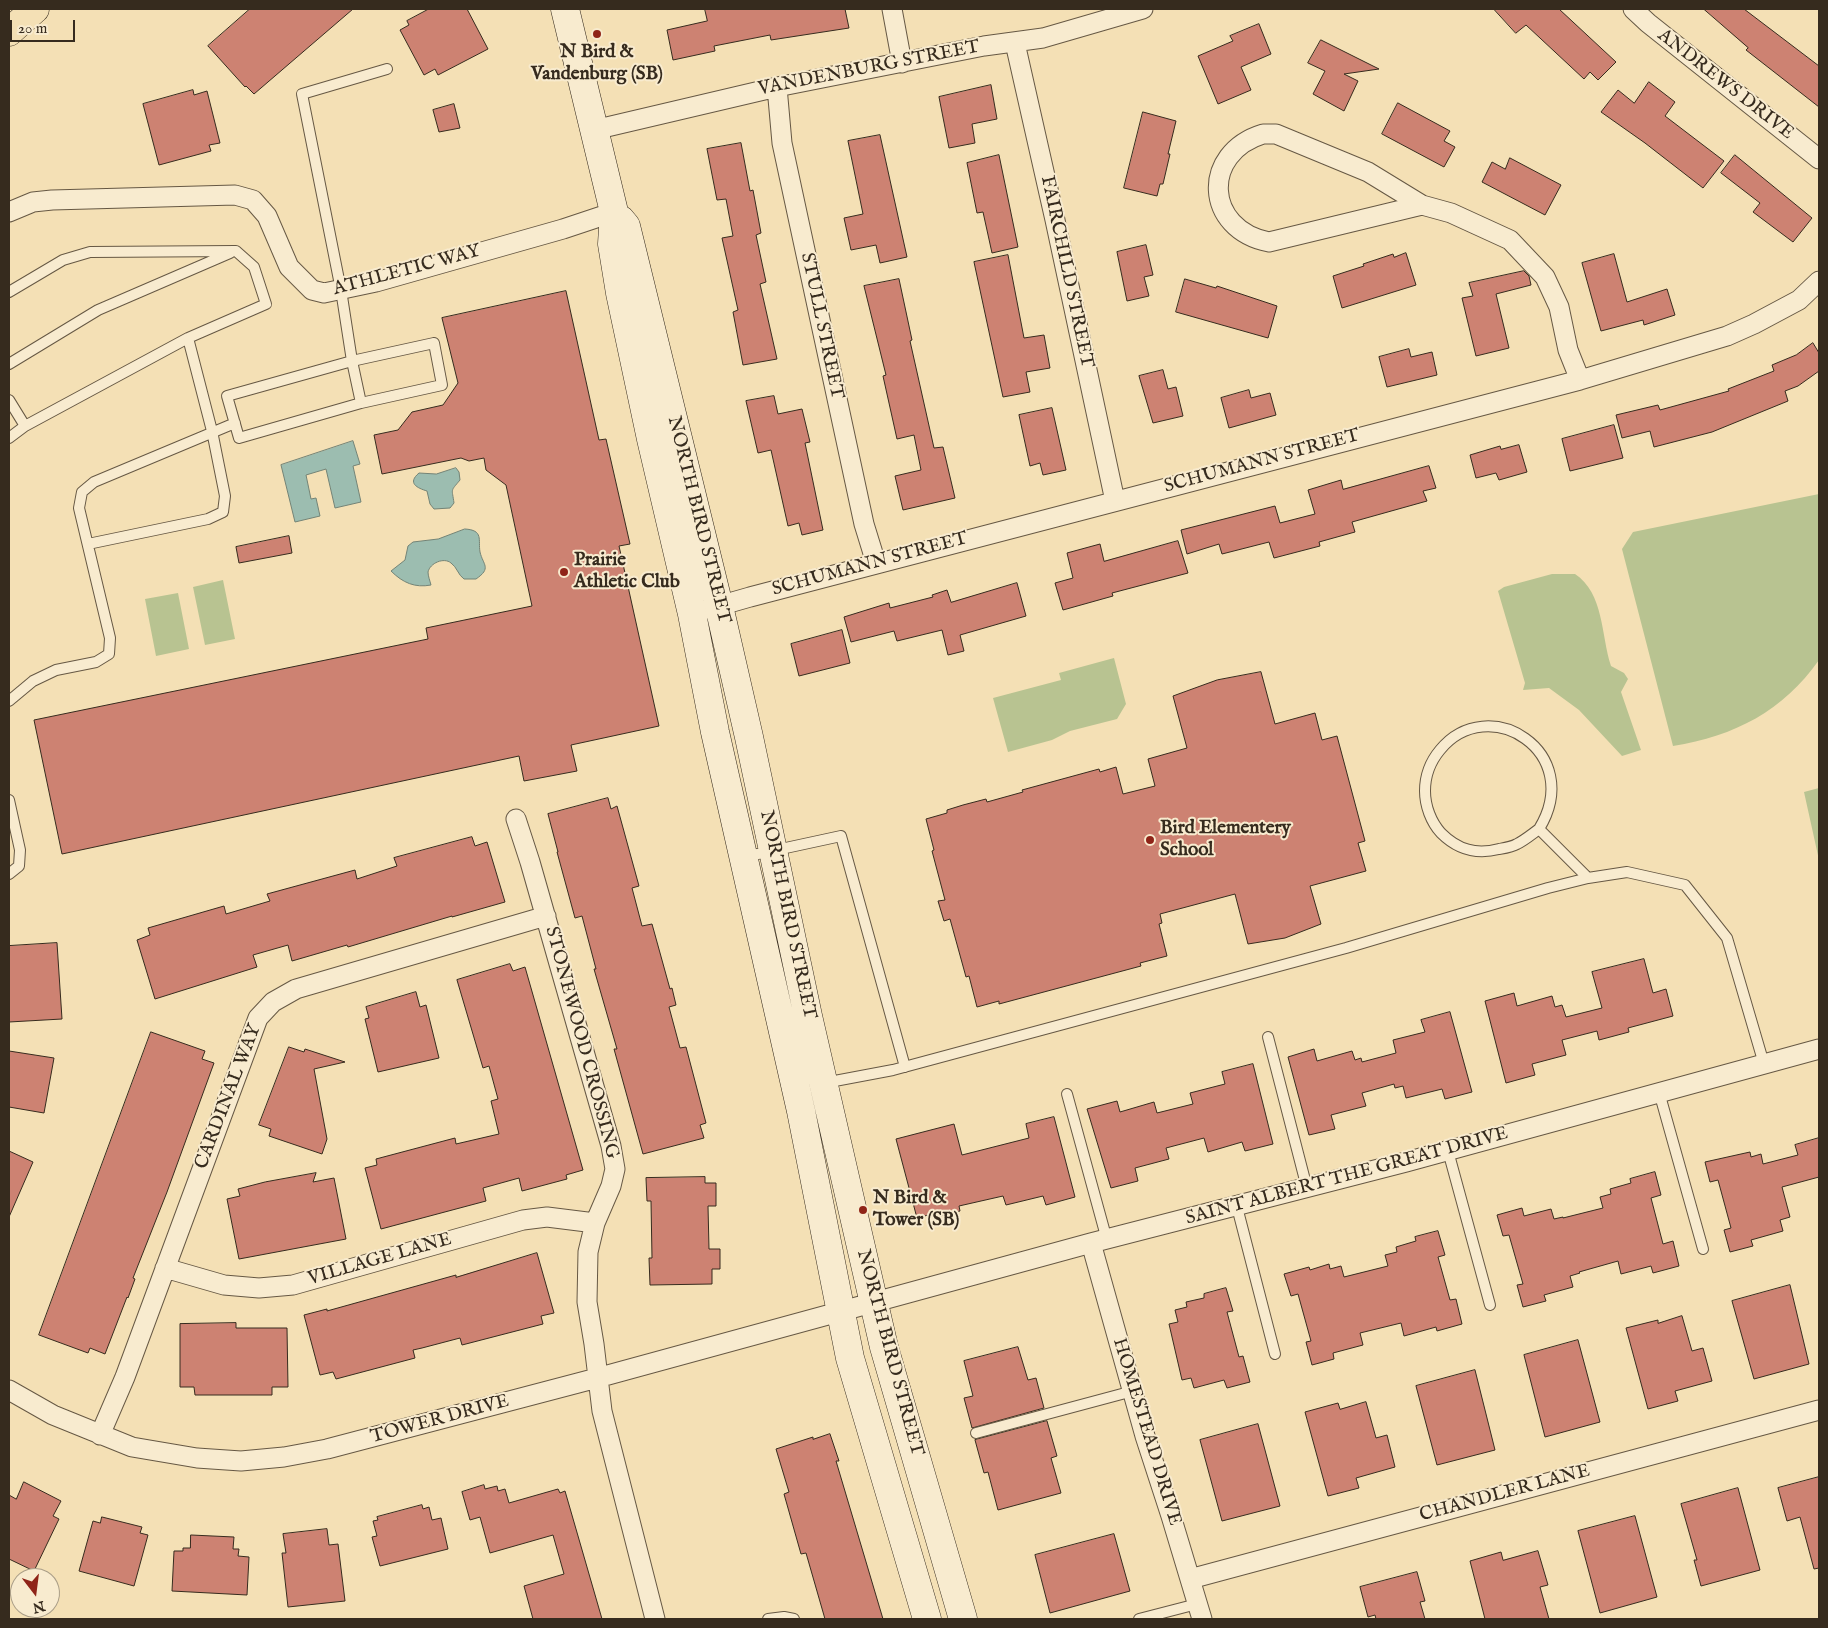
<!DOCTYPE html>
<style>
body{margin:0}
#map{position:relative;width:1828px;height:1628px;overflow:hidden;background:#f4e0b5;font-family:"IM FELL English",serif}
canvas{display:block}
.frame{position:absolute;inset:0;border:10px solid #362b1e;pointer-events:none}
.north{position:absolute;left:10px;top:1568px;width:50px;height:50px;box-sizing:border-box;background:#f8ebcf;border:1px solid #aa9e88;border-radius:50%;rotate:165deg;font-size:14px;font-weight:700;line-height:20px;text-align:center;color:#362b1e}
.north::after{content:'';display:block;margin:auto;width:18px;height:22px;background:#8f2418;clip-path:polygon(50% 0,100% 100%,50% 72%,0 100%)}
.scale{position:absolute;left:10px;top:20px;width:65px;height:22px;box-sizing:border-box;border:2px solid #362b1e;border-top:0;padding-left:6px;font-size:15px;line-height:18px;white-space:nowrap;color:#362b1e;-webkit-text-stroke:4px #f8ebcf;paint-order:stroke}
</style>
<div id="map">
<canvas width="1828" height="1628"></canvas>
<div class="frame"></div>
<div class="north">N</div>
<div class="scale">20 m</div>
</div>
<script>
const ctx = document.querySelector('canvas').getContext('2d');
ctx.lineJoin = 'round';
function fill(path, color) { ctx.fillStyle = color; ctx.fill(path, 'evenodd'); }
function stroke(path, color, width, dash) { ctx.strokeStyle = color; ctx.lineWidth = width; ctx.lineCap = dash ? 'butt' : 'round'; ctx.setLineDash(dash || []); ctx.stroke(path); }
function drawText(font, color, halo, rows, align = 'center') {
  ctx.font = font + ' "IM FELL English",serif'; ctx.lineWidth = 4; ctx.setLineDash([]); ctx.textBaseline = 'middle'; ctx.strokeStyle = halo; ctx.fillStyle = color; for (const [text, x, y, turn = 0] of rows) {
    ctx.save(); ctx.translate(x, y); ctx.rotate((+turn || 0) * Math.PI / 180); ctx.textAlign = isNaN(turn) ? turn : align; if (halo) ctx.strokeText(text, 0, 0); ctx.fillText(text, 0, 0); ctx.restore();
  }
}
const green = new Path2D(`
 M1819,494V660C1783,711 1735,736 1673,746L1622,549L1633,532Z
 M1552,574H1575C1604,593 1601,635 1611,666L1624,673L1628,679L1621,692L1641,750L1622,756L1579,710L1549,688L1523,690L1525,683L1498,591L1504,587Z
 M223,580L235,639L205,645L193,587Z
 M178,593L189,649L156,656L145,599Z
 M1114,658L1126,704L1117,719L1070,731L1052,740L1008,752L993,698L1061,680L1059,673Z
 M1819,788V860L1804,792Z`);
const water = new Path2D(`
 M353,441L360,464L353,466L361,502L335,508L326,469L306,475L311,499L316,498L320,516L295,522L281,465Z
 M456,468L459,472L460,480C450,492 452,488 454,503L450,508L434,509L430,504L427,491C417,488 407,483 419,473L436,474Z
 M465,529C484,530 478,540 480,552C483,565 492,568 476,579H464C458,575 457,567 451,563C444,557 430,563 428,572C428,576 430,581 431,585C415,588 403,583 391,571L405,560L408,546L413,542L438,539Z`);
const building = new Path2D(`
 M250,9H353L254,94L246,86L245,87L208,46Z
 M429,9H467L488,49L438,75L435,69L424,75L400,30L409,25L407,21Z
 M705,9H845L849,28L771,40L770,35L714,46L715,51L673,60L667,30L707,21Z
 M1494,9H1559L1616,62L1598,80L1590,72L1584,79L1526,25L1516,33Z
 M1704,9H1744L1819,66V107L1746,50L1748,48Z
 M1259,24L1271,54L1241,67L1251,90L1218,104L1198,56L1233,41L1230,36Z
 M1321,40L1379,69L1344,74L1358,81L1344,111L1313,94L1325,71L1308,63Z
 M1649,82L1675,102L1665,116L1724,161L1703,188L1645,143L1601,112L1618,90L1634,103Z
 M991,85L997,119L972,124L975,143L949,148L939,97Z
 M193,90L194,95L207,91L220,143L209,145L211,151L159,165L143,104Z
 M1398,103L1450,131L1444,141L1455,147L1444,167L1382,134Z
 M454,104L460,128L439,132L433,110Z
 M1143,112L1176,121L1168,154H1170L1163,184H1160L1157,196L1124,188Z
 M880,135L907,257L880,263L876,245L851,250L844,218L863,214L848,141Z
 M741,143L750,191L753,190L761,233L756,235L766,282L760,284L777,359L743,365L733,312L738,310L722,238L733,236L726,199L717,200L707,149Z
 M999,155L1018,247L992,253L983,212L977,213L967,163Z
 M1735,155L1812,218L1793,242L1753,212L1760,203L1721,173Z
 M1510,158L1561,185L1545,215L1482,182L1492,162L1505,169Z
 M1146,245L1153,275L1144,277L1149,296L1127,301L1117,252Z
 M1406,253L1416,285L1342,308L1333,276L1364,266L1363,264L1393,254L1394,257Z
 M1614,254L1627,302L1667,289L1675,315L1644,325L1643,320L1601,331L1582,263Z
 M1008,255L1024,338L1044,335L1050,368L1026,372L1030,392L1003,397L974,262Z
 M1524,271L1529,276L1531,285L1496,294L1509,348L1476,356L1462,298L1473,296L1469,283Z
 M899,279L912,340L910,341L934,448L943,447L955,498L903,510L895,476L921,470L914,435L897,439L883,376L886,375L864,286Z
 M1185,279L1216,288L1217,286L1277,306L1268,338L1176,312Z
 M566,291L599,440L606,439L630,544L619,546L659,726L571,745L577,771L524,781L519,756L62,854L34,720L428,639L426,628L532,606L506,485L486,470L484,458L469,461L461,458L382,474L374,435L398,430L412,412L443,405L458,383L442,318Z
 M1813,343L1819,353V371L1798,386L1785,391L1788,401L1712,432L1654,447L1650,431L1622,438L1616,415L1658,405L1660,410L1729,391L1728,389L1774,371L1772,365L1796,355Z
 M1409,349L1411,357L1432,352L1437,375L1387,387L1379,357Z
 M1163,370L1168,389L1176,387L1183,416L1153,423L1139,376Z
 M1249,390L1251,398L1270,393L1276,415L1229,428L1221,398Z
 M774,396L778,414L802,409L810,442L805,443L823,530L802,535L799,523L788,526L771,450L758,453L746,401Z
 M1052,408L1066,470L1043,475L1040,463L1030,466L1019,415Z
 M1614,425L1623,458L1570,471L1562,439Z
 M1519,445L1527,472L1499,480L1496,473L1476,478L1470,455L1500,446L1501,449Z
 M1429,466L1436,488L1423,491L1427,501L1352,522L1355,532L1319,542L1320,546L1274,558L1269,542L1222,554L1219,544L1187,554L1181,530L1275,506L1280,523L1315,514L1308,490L1341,480L1343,489Z
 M289,536L292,553L239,563L236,547Z
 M1178,541L1188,573L1112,593L1113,596L1063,610L1055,583L1073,578L1067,553L1100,544L1104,561Z
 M1017,583L1026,616L960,635L964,651L948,655L942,630L897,641L894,631L851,642L844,617L889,603L890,608L933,597L932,595L947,590L951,602Z
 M842,630L850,663L799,676L791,644Z
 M1261,672L1275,724L1315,713L1322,740L1337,736L1365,841L1358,843L1366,871L1310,886L1321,924L1285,938L1248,944L1235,894L1160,914L1162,923L1159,924L1167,956L1140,963L1141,966L999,1004V1001L977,1007L969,976L966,977L950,919L944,921L938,901L945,900L932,851L934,850L926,819L947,813V810L963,805L986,799L987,802L1023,792L1022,790L1099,769L1100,772L1116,767L1123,794L1155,786L1148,759L1187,748L1173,696L1217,680Z
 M608,798L611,809L617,806L639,886L632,888L642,926L652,924L670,989L672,988L676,1005L669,1007L680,1048L686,1047L706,1123L700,1125L704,1138L643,1154L614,1049H617L594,969H596L582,916L575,918L557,852H558L548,814Z
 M472,837L475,846L487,842L505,902L452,917V916L348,947L347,945L292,961L288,945L253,955L257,967L155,999L137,940L150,935L148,928L224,906L226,914L270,901L267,894L355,870L357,879L397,866L394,858Z
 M57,943L62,1019L9,1022V946Z
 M1644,959L1653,993L1666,989L1673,1016L1628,1028L1629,1032L1599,1040L1597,1031L1562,1040L1566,1055L1532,1064L1535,1075L1506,1083L1485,1001L1514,993L1517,1006L1552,996L1555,1007L1562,1005L1566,1017L1602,1008L1592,972Z
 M510,964L513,971L525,967L583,1170L566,1175L567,1179L522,1191L519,1178L483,1188L486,1201L381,1229L365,1168L377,1165L376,1159L455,1138L456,1144L499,1134L491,1101L498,1099L489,1066L483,1068L457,980Z
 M416,992L420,1007L426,1005L439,1058L378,1072L365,1019L369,1018L366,1007Z
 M1450,1012L1472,1092L1445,1099L1442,1089L1406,1098L1403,1086L1395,1088L1394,1084L1362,1093L1366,1106L1331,1115L1335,1129L1309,1135L1288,1057L1314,1049L1317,1061L1352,1051L1355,1060L1361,1058L1362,1062L1396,1053L1393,1040L1425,1032L1421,1020Z
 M151,1032L205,1051L202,1059L214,1063L167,1192L133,1278L135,1279L128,1298L127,1297L105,1354L90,1348L88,1353L39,1335Z
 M289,1047L304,1052L305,1049L345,1062L314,1069L327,1139L322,1154L269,1136L271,1129L259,1125Z
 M9,1051L54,1058L44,1113L9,1107Z
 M1253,1064L1273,1144L1245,1151L1242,1142L1208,1152L1204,1138L1166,1148L1169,1159L1135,1168L1138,1181L1111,1188L1087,1109L1117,1101L1120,1112L1154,1102L1157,1113L1193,1104L1190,1093L1225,1084L1222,1072Z
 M1054,1117L1075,1197L1046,1205L1043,1196L1006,1205L1003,1196L959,1206L960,1211L933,1218L932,1214L917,1218L896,1139L954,1124L962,1155L1029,1138L1026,1124Z
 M1819,1138V1177L1782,1187L1790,1217L1780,1220L1783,1231L1751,1240L1753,1246L1730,1252L1724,1230L1731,1228L1718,1180L1710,1182L1705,1162L1750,1152L1751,1157L1761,1154L1763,1164L1798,1155L1795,1145Z
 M9,1151L33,1162L9,1217Z
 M1655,1172L1661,1195L1651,1198L1663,1244L1673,1241L1679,1266L1653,1273L1651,1266L1621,1274L1618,1261L1579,1272L1580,1273L1570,1276L1573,1287L1544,1295L1546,1301L1523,1307L1517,1285L1523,1284L1509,1235L1503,1236L1497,1215L1522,1208L1524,1216L1551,1209L1554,1219L1563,1217V1218L1603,1208L1600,1197L1611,1194L1610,1189L1631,1183L1630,1179Z
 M316,1173L313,1182L334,1178L346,1239L239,1259L227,1199L240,1196L238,1189L265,1182Z
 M705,1177V1183H716V1206H708L709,1249H720V1269H712V1284L650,1285L649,1258H652L651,1201H647L646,1178Z
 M1438,1231L1445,1255L1438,1257L1450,1300L1456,1299L1462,1324L1437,1331L1436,1327L1404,1336L1401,1323L1360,1333L1363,1345L1333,1353L1334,1359L1312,1365L1306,1342L1311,1341L1298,1294L1291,1296L1284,1274L1309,1267L1310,1270L1329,1264L1330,1269L1341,1266L1344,1277L1388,1266L1385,1255L1397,1252L1396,1247L1416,1241L1415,1237Z
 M537,1253L554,1313L541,1316L543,1324L462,1345L460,1338L422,1348L413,1350L415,1358L336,1379L333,1372L320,1375L304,1315L327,1309V1311L456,1275V1277Z
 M1790,1285L1809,1364L1754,1379L1732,1301Z
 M1226,1288L1233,1311L1227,1312L1239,1357L1243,1356L1250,1382L1227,1388L1224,1380L1194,1388L1191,1378L1182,1380L1169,1324L1178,1322L1175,1310L1187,1307L1186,1302L1204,1298V1294Z
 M1682,1316L1692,1351L1703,1348L1712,1381L1675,1391L1678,1401L1648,1409L1626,1328L1658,1320V1323Z
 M236,1323V1328H287L288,1387H272V1395H195L194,1387H180V1324Z
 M1578,1340L1600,1422L1545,1437L1524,1355Z
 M1018,1347L1028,1380L1036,1378L1044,1408L972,1428L964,1398L973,1396L964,1361Z
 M1475,1370L1495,1450L1437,1465L1416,1386Z
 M1366,1402L1376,1438L1387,1435L1395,1467L1356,1478L1359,1488L1328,1496L1305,1412L1338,1403L1340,1409Z
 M1047,1421L1057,1456L1051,1458L1061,1493L998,1510L988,1472L984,1473L975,1440Z
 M1258,1424L1280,1506L1222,1521L1200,1440Z
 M830,1434L839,1461H836L883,1619H825L806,1553L801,1554L784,1494L789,1492L776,1449L813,1437V1439Z
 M1819,1477V1568L1814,1569L1800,1517L1787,1521L1778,1488Z
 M24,1482L61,1501L53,1516L59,1519L34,1571L9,1559V1495L16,1499Z
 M484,1485L485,1489L497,1486L498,1491L505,1489L509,1503L558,1489L560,1493L565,1491L602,1619H533L524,1586L564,1574L553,1535L490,1553L480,1517L470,1520L462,1492Z
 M1738,1488L1760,1570L1701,1586L1694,1560H1697L1681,1504Z
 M422,1505L423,1509L429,1507L432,1520L441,1518L448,1549L380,1566L372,1537L377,1536L373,1521L378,1520L377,1517Z
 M1635,1516L1657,1597L1600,1613L1578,1531Z
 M102,1517L142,1527L140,1533L148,1535L134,1586L79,1571L93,1521L100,1523Z
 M327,1529L329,1545L338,1544L345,1601L288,1607L282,1553H286L283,1534Z
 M1114,1534L1130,1591L1050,1613L1035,1555Z
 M191,1535L234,1537L233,1549H239L238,1556L249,1557L247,1595L172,1591L174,1551H183V1548H190Z
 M1538,1551L1548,1585L1540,1587L1549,1619H1485L1470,1561L1501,1552L1503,1560Z
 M1417,1572L1425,1601L1420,1602L1425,1619H1376L1375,1615L1368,1617L1360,1587Z`);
const lane = new Path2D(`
 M9,292L63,260L90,252L236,251L254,267L266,304L188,338L25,426L9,438
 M352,361L361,403L239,438L227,396Z
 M9,364L98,310L230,253
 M9,400L25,426
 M361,403L442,385L434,343L352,361L341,290L302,94L387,69
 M88,544L208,519L223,512L225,496L212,431L188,338
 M9,701L33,681L56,670L96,662L109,654L110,638L79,508L82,492L94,482L235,423
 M9,800L20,850L19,866L9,874
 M1539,829C1532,834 1525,840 1517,844C1512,847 1505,848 1499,849C1476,855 1458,850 1441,833C1431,822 1425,806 1425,791C1425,776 1430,762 1440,750C1488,691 1586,752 1539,829L1588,878
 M744,857L841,836L905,1067
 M1268,1037L1307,1188
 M824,1083L893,1070L1346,948L1548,888L1588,878L1627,872L1685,885L1727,938L1764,1064
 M1659,1092L1703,1249
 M1067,1094L1107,1240
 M1448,1151L1490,1305
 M1237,1207L1275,1354
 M976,1433L1133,1391
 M768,1619L784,1617L794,1619
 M1139,1619L1197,1604`);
const street = new Path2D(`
 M892,9L902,63
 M1633,9L1648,23L1819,159
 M1015,43L1055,220L1115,501
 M777,87L782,143L864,524L876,563
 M594,130L777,87L984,46L1043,38L1143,9
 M1263,134H1276L1368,172L1422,205L1269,242C1204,229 1201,153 1263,134Z
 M1422,205L1451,213L1510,240L1545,277L1559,307L1568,350L1580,380
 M9,212L33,202L52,200L235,195L253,200L267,216L289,267L312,290L324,293L376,282L563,229L614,212
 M708,609L750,597L1580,380L1727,336L1754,324L1799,300L1819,281
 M516,819L530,862L611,1146L615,1169L611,1186L595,1223L588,1252L587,1302L594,1344L602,1411L655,1619
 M1091,1243L1145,1436L1171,1516L1202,1619
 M165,1268L224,1285L259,1288L293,1285L523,1220L547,1217L595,1223
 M9,1390L53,1415L132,1447L197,1458L241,1461L284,1457L327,1449L597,1378L1091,1243L1406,1162L1819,1049
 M100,1435L125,1377L258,1018L273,1002L296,989L546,916
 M1190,1579L1819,1410`);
const secondary = new Path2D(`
 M565,9L614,212L612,244L620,293L651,439L692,614L715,732L801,1111L850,1358L927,1619
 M621,220L626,226L719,606L749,737L808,1016L884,1347L963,1619`);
const highway = new Path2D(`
 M9,32L35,9`);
const markers = [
 [597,34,5,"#8f2418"],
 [564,572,5,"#8f2418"],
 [1150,840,5,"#8f2418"],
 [863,1210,5,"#8f2418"]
];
const poiNames = [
 ["N Bird &",597,53,"center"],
 ["Vandenburg (SB)",597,75,"center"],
 ["Prairie",574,561],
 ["Athletic Club",574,583],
 ["Bird Elementery",1160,829],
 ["School",1160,851],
 ["N Bird &",873,1199],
 ["Tower (SB)",873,1221]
];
const streetNames = [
 ["VANDENBURG STREET",869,69,-11],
 ["ANDREWS DRIVE",1725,85,38],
 ["ATHLETIC WAY",407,271,-15],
 ["FAIRCHILD STREET",1066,272,78],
 ["STULL STREET",821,326,78],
 ["SCHUMANN STREET",1262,462,-15],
 ["NORTH BIRD STREET",698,520,76],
 ["SCHUMANN STREET",870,565,-15],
 ["NORTH BIRD STREET",787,915,78],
 ["STONEWOOD CROSSING",581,1043,75],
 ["CARDINAL WAY",229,1097,-69],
 ["SAINT ALBERT THE GREAT DRIVE",1347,1177,-15],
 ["VILLAGE LANE",380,1260,-16],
 ["NORTH BIRD STREET",889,1353,75],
 ["TOWER DRIVE",440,1420,-15],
 ["HOMESTEAD DRIVE",1146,1432,73],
 ["CHANDLER LANE",1505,1494,-15]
];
fill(green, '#b8c391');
fill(water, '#9cbdb0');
stroke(water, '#738376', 1);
fill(building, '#cd8272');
stroke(building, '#362b1e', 1);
stroke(lane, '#665844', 12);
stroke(street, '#665844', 21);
stroke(secondary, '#362b1e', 29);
stroke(highway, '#362b1e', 29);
stroke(lane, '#f8ebcf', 10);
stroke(street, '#f8ebcf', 19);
stroke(secondary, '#f8ebcf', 28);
stroke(highway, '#f4e0b5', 28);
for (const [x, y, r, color] of markers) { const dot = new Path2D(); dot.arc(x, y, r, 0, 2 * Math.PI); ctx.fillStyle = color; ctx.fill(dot); stroke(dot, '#f8ebcf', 2); }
drawText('bold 19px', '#362b1e', '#f8ebcf', poiNames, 'left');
drawText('19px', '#362b1e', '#f8ebcf', streetNames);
</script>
